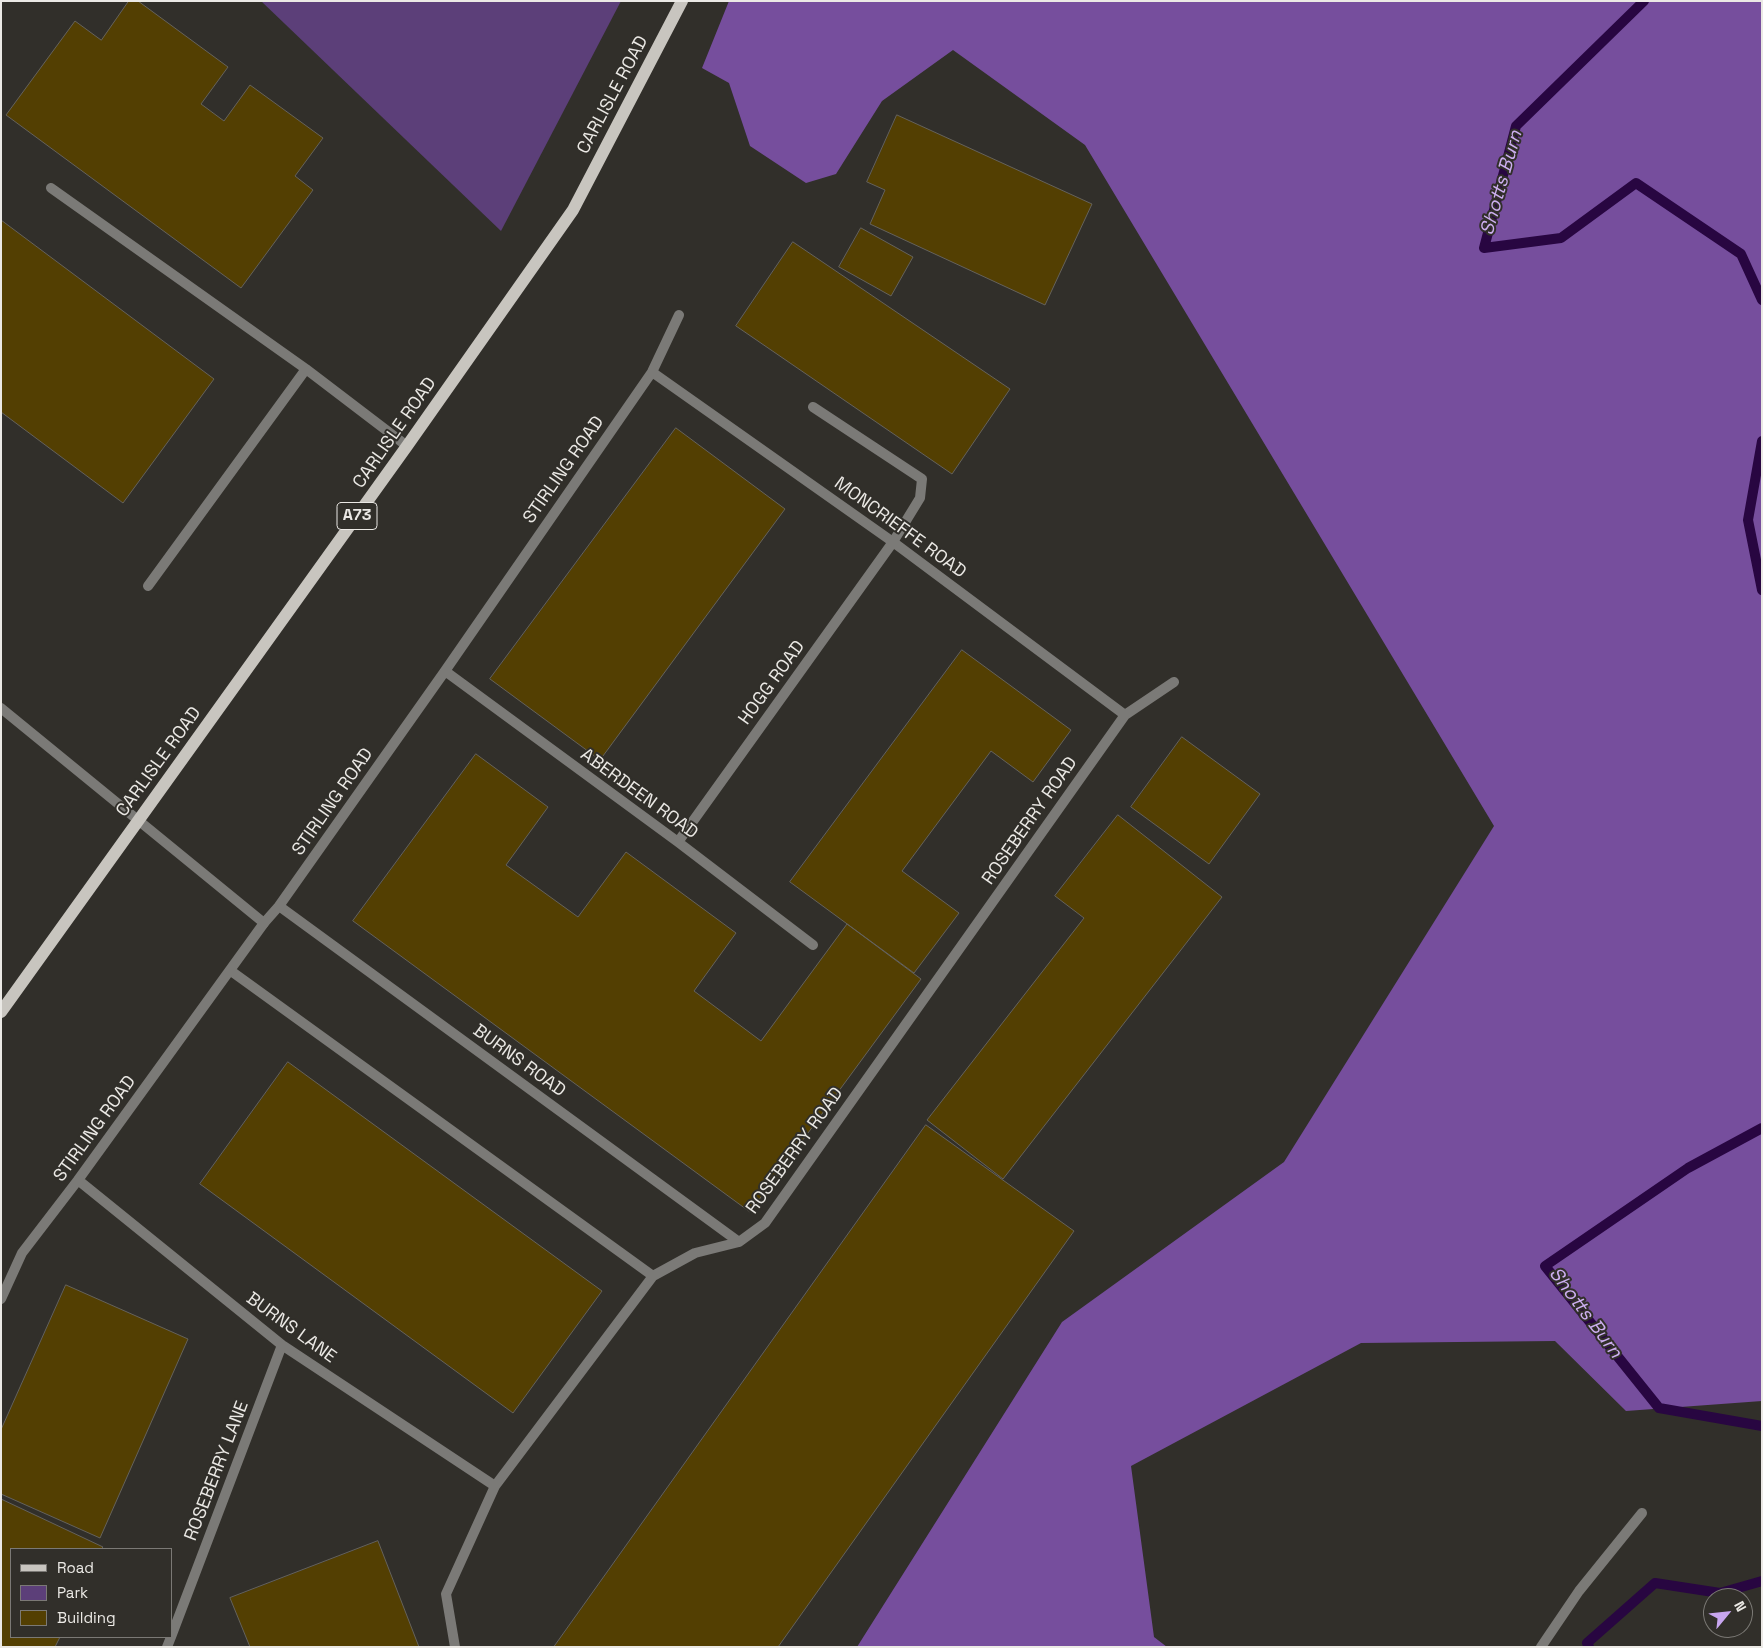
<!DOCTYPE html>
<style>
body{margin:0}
#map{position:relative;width:1763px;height:1648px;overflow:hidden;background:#312f2a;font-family:"Space Grotesk",sans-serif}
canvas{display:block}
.frame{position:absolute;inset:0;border:2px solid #ebe9e5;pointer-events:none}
.legend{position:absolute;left:10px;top:1548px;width:162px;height:90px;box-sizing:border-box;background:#312f2a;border:1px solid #7b7975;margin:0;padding:6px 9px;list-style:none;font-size:15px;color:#ebe9e5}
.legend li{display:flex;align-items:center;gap:10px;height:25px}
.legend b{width:25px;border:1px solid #7b7975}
.north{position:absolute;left:1703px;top:1588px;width:50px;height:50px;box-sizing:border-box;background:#312f2a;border:1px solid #7b7975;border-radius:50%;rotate:62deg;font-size:14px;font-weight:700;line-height:20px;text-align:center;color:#ebe9e5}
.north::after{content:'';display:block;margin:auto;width:18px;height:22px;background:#c8a6ef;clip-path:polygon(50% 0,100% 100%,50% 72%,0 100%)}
</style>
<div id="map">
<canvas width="1763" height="1648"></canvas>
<div class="frame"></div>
<ul class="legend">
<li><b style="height:6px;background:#c8c5bf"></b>Road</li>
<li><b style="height:14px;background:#5c3f79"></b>Park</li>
<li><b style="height:14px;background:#533f02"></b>Building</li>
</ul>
<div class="north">N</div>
</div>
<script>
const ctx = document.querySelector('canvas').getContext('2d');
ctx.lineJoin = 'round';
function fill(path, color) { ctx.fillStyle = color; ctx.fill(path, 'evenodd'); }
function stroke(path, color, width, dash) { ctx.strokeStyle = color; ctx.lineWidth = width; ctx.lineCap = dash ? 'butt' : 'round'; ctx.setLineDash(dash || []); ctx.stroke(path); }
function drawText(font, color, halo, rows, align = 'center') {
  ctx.font = font + ' "Space Grotesk",sans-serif'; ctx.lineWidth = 4; ctx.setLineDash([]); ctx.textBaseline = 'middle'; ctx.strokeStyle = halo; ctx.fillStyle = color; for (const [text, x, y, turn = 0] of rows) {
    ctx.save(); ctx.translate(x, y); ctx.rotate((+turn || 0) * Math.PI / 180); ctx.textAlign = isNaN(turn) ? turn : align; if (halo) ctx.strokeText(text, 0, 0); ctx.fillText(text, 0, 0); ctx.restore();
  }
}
const green = new Path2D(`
 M261,1H621L501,231Z`);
const forest = new Path2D(`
 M729,1H1762V1401L1626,1411L1555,1341L1361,1343L1131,1466L1154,1637L1167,1647H857L1062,1322L1284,1162L1494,826L1085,145L953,50L882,101L836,174L806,183L750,146L729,83L702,68Z`);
const stream = new Path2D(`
 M1644,1L1516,126L1484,248L1561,238L1636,183L1741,254L1762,300
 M1762,441L1748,520L1762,590
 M1762,1128L1688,1168L1545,1266L1659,1408L1762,1426
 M1589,1647L1587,1643L1655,1583L1720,1593L1762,1581`);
const building = new Path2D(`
 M129,1H138L228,67L201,104L224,121L250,85L323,138L295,176L313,190L241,288L6,115L75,21L101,40Z
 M897,115L1092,204L1045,305L870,224L885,190L867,182Z
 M1,220L214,379L123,503L1,412Z
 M861,228L913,257L891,296L839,267Z
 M793,242L1010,389L952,474L736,326Z
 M676,428L785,509L600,760L490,679Z
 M962,650L1071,730L1033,782L991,751L902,871L959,913L914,973L790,882Z
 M1182,737L1260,794L1209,864L1131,807Z
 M476,754L548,807L506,865L578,917L626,852L736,933L694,991L761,1041L847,924L921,979L750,1212L353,921Z
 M1118,815L1222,897L1003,1179L927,1120L1084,918L1055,896Z
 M288,1062L602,1291L513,1413L200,1184Z
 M926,1125L1074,1231L778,1647H554Z
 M66,1285L188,1339L100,1538L1,1494V1430Z
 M1,1499L103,1547L101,1549H11V1637H60L55,1647H1Z
 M378,1541L419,1647H250L230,1598Z`);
const service = new Path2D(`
 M51,188L306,369L407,446
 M813,407L922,479L920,498L893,542
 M148,586L306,369
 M1,708L264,923
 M1541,1647L1579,1591L1642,1513`);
const minor = new Path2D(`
 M652,372L893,542L1125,715
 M445,671L678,842L813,945
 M678,842L893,542
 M279,906L739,1242
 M231,971L653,1276
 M78,1180L282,1345L495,1486
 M1,1299L22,1253L78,1180L264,923L279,906L445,671L652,372L679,315
 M171,1637L282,1345
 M167,1647L171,1637
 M455,1647L446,1594L495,1486L653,1276L695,1253L739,1242L765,1223L1125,715L1174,682`);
const primary = new Path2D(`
 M1,1012L407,446L573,210L682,1`);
const shields = [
 [357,516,40]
];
const shieldNames = [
 ["A73",357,516]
];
const streetNames = [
 ["CARLISLE ROAD",613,95,-62],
 ["CARLISLE ROAD",395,433,-55],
 ["STIRLING ROAD",564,470,-55],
 ["MONCRIEFFE ROAD",900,528,36],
 ["HOGG ROAD",772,683,-54],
 ["CARLISLE ROAD",159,762,-54],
 ["ABERDEEN ROAD",639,794,36],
 ["STIRLING ROAD",333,802,-55],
 ["ROSEBERRY ROAD",1030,821,-55],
 ["BURNS ROAD",519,1061,36],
 ["STIRLING ROAD",95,1129,-54],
 ["ROSEBERRY ROAD",795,1151,-54],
 ["BURNS LANE",291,1328,36],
 ["ROSEBERRY LANE",217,1471,-69]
];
const waterNames = [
 ["Shotts Burn",1502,183,-74],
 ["Shotts Burn",1585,1313,53]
];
fill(green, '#5c3f79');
fill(forest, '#764e9d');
stroke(stream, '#280641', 10);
fill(building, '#533f02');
stroke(building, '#65625c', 1);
stroke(service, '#7b7a77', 10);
stroke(minor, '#7b7a77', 10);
stroke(primary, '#c8c5bf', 12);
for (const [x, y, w] of shields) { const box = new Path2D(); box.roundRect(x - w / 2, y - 13.5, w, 27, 4); ctx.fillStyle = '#312f2a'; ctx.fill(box); stroke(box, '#ebe9e5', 1); }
drawText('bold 16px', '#ebe9e5', null, shieldNames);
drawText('18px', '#ebe9e5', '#312f2a', streetNames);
drawText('italic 19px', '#cdaff0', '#312f2a', waterNames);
</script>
